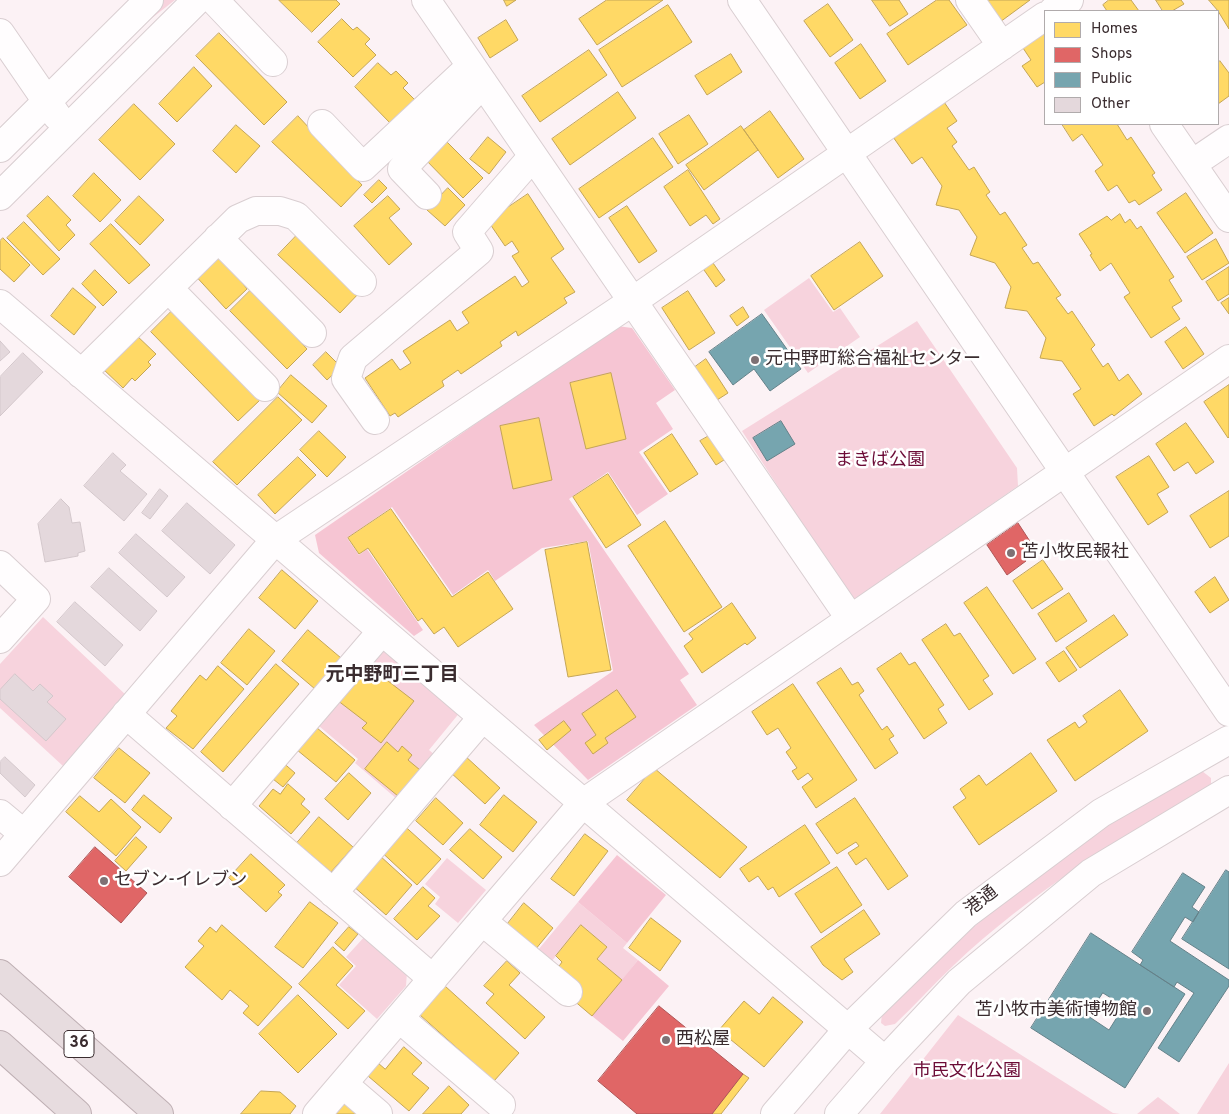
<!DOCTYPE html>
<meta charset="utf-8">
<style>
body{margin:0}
#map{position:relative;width:1229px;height:1114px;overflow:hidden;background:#fcf2f5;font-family:Overpass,sans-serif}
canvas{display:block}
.legend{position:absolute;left:1044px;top:10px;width:175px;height:115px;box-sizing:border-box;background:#fff;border:1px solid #b0abac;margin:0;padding:6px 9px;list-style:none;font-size:15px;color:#3a2c2f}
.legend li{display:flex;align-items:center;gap:10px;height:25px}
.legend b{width:25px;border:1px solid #b0abac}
</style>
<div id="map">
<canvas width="1229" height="1114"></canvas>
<ul class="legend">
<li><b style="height:14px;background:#ffd966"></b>Homes</li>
<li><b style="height:14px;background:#e06666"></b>Shops</li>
<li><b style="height:14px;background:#76a5af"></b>Public</li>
<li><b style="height:14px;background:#e4d8dc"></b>Other</li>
</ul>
</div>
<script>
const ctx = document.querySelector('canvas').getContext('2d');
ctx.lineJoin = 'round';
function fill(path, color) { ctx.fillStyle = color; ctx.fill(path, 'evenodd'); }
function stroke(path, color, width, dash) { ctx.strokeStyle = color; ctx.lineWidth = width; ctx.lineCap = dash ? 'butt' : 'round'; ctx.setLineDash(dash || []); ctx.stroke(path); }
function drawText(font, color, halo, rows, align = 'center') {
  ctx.font = font + ' Overpass,"Noto Sans JP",sans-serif'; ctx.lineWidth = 5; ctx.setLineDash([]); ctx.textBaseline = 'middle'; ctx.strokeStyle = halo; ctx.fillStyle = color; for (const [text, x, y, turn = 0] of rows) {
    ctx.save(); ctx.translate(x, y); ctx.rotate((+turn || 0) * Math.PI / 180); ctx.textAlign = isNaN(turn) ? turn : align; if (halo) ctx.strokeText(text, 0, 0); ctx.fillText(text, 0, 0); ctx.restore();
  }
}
const green = new Path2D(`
 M159,0H175L143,25Z
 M809,278L833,312L840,308L860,337L808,373L764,310Z
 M917,321L1017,468L1018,486L852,601L742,431Z
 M43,617L127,696L63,766L0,708V664Z
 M379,642L461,711L429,750L435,755L398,800L355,763L358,759L313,721Z
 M1202,771L1211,778V784L1207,788C1118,839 1029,894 954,965C934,984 915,1005 895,1024L885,1026L881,1023L882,1013C958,939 1037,865 1129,810C1153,796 1178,784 1202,771Z
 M447,858L486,890L458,923L435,904L440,897L425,884Z
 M578,902L627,943L623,948L638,960L622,980L597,959L607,947L581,925L547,967L533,956Z
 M366,935L407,972L406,986L377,1019L339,985L356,966L346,957Z
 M958,1015L1113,1113L1120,1114H880Z
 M1229,1063V1114H1197Z
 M1158,1097L1180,1114H1137Z`);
const forest = new Path2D(`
 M617,326L632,328L675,390L656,403L673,429L639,452L668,494L637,515L608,472L569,499L689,674L680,680L697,705L588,780L534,725L613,671L588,541L542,548L495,581L488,570L453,595L392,507L347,538L359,555L367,549L423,630L414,636L319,553L315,535Z
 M617,855L666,895L627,943L578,902Z
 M638,960L669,986L623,1041L592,1016Z`);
const homes = new Path2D(`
 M279,0H336L340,4L312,32Z
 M504,0H516L507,6Z
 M607,0H663L597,45L579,19Z
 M872,0H899L908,14L890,26Z
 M937,0H949L967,25L908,65L887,34Z
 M987,0H1030L1000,22L985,1Z
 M1109,0H1131L1139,11H1107L1103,5Z
 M1156,0H1181L1184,4L1172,11H1163Z
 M1209,0H1229V29L1218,11Z
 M828,4L853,40L830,57L804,21Z
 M668,5L692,42L622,87L599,50Z
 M342,19L353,30L357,27L370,39L365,44L376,55L353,77L318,42Z
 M506,20L518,40L490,58L478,38Z
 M1045,24V82L1037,87L1022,66L1031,60L1019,42Z
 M219,33L287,102L264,125L196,56Z
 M861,44L886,81L860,99L835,63Z
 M589,50L607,75L540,122L522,96Z
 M731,54L742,72L707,95L695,76Z
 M1220,61L1229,73V96L1218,104V63Z
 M378,63L391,75L396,71L408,83L403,88L415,100L391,124L355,87Z
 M194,67L212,86L177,122L159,104Z
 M618,92L636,118L570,165L552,139Z
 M942,99L957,121L947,128L957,142L952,146L969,170L974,167L990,192L986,195L1000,215L1005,212L1027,245L1022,248L1033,264L1038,262L1061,295L1056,298L1068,314L1072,311L1095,345L1091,349L1103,367L1108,363L1119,381L1128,374L1142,394L1114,416L1112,414L1094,426L1073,394L1081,389L1062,361L1040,358L1046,338L1027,311L1005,308L1011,287L995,263L970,255L977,237L959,210L936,205L942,186L922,157L912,164L891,134Z
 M134,104L175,144L140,180L99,140Z
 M770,111L804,159L778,178L744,130Z
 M689,115L708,144L678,164L659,134Z
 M298,116L362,185L341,207L272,142Z
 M1062,124H1117L1127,140L1131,137L1155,173L1152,175L1162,190L1139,205L1135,200L1129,203L1117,185L1108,191L1095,171L1103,165L1082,134L1073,141Z
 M236,125L260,146L236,173L213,151Z
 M741,126L758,150L704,190L686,165Z
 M488,137L506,152L489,174L470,159Z
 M443,138L483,178L463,198L423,157Z
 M653,138L673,167L599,218L579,189Z
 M688,170L720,219L713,224L706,215L690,226L664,187Z
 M94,173L121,200L100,222L73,196Z
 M379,180L387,188L372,203L364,195Z
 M448,188L465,205L445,226L427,210Z
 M1186,193L1213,233L1185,253L1157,213Z
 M528,194L564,249L551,258L575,292L564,298L567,303L518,336L516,331L500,342L502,346L461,374L458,370L442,381L444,386L398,417L395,413L390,416L365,378L392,359L400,370L411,363L403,351L450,320L457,331L469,323L462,312L515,276L522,287L529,282L512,256L519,252L512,241L505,246L488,221Z
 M48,196L71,220L66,225L75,235L59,251L27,216Z
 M139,196L164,220L140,245L115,221Z
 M388,196L400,209L389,218L412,244L389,265L354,226Z
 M627,206L657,251L639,263L609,218Z
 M1120,214L1125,223L1130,219L1137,229L1141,226L1174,277L1169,280L1182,301L1172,307L1180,319L1151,338L1124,297L1130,293L1111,263L1100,271L1090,255L1092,254L1079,234L1107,216L1111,220Z
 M24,222L60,259L43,275L7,238Z
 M111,224L150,265L129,284L90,244Z
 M300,232L361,291L340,313L278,255Z
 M3,238L30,265L14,282L0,269V241Z
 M1216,239L1229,263L1202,280L1187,257Z
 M860,242L883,276L834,310L811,276Z
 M213,252L227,267L229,265L247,289L226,309L192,272Z
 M713,263L725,280L716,287L704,270Z
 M1229,267V294L1218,301L1206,282Z
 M95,270L117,292L103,306L82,284Z
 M73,288L96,307L74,335L51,316Z
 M250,291L265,306L269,302L279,312L275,316L287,328L291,325L300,334L296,337L307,349L287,369L230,311Z
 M688,291L715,333L689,350L662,308Z
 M1229,298V314L1221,303Z
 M743,307L749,317L737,326L730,316Z
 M173,310L260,400L238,421L151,332Z
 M1186,327L1204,354L1183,369L1165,342Z
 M134,333L156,354L148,362L151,365L135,381L132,378L123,388L101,367Z
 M326,352L341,367L327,380L313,365Z
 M706,359L728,393L717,400L695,367Z
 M611,373L626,439L586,449L570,383Z
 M291,375L327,406L312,423L277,392Z
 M1229,385V437L1228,438L1204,402Z
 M278,397L302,420L237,485L213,462Z
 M539,418L552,480L513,489L500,426Z
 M1186,423L1214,462L1196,474L1188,462L1174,471L1156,444Z
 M319,431L346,457L327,477L300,450Z
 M672,434L698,474L670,492L644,453Z
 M709,436L724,460L716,465L700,441Z
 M1149,456L1169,487L1157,494L1168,512L1148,525L1116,477Z
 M298,457L316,475L275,514L258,495Z
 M608,474L641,525L606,548L573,497Z
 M1229,491V536L1210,548L1190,516Z
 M391,509L452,597L488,572L513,609L458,647L444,627L434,634L422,618L418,621L368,548L359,554L348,538Z
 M665,521L722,607L684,632L628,546Z
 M587,542L611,670L568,677L545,550Z
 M1043,560L1063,589L1032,609L1013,581Z
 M282,570L318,601L295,629L259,598Z
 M1215,577L1229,600L1210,613L1195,592Z
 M987,587L1036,659L1013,674L964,603Z
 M1069,593L1087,621L1056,642L1038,614Z
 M732,603L756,638L747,645L745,643L702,673L684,646L693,639L689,634Z
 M1114,615L1128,635L1080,668L1066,648Z
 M946,624L954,636L960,633L989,676L983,680L993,694L969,710L922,640Z
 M249,629L275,651L247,685L221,663Z
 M308,630L341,658L315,689L282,661Z
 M1064,651L1077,670L1059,682L1046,663Z
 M901,653L909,665L915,662L944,705L938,709L947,723L924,739L877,669Z
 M276,664L299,684L223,772L201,752Z
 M366,664L414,701L381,743L362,728L367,723L337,700Z
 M218,666L244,689L193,749L166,728L177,716L171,711L200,675L206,680Z
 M841,668L852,685L858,682L864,691L859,695L882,730L887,726L894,736L889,739L898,753L875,769L817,683Z
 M793,684L857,780L816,808L802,787L813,779L808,773L798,780L792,771L797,768L786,752L791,748L778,728L767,735L752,712Z
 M617,690L636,717L605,738L608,743L593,754L585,743L596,735L582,714Z
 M1120,690L1148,731L1075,781L1047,740L1075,722L1079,728L1087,722L1083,716Z
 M564,721L571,730L547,750L539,740Z
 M310,722L355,760L336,782L291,745Z
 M387,742L398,752L402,746L412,755L408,760L420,770L398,796L365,769Z
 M119,748L150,773L125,803L94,778Z
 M1031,753L1057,791L979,845L953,807L966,798L960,789L979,775L986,785Z
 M464,755L500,788L485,804L449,771Z
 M280,760L295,773L283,787L268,775Z
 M654,768L747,847L720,878L627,800Z
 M349,773L371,793L348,820L325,799Z
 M288,784L305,799L301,804L310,812L291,834L259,806L273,789L280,794Z
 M144,795L172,818L160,833L132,810Z
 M504,795L537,822L513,852L480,825Z
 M80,796L99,812L111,799L141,827L116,856L66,812Z
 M436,798L463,823L443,845L416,821Z
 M855,798L908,876L888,890L866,858L856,865L848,853L859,846L856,842L837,854L816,824Z
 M319,817L353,847L331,872L297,843Z
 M399,821L441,859L417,885L376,847Z
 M805,825L830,863L779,897L773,887L768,890L758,876L749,882L740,869Z
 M470,829L502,857L483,879L450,850Z
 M585,834L608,851L574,896L551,879Z
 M136,837L147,847L126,871L115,861Z
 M251,854L285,885L278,892L282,895L266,912L229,878Z
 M379,855L412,885L386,915L352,885Z
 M837,867L862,905L821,933L795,894Z
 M423,887L435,898L428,906L440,916L417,940L394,919Z
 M310,902L338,923L303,968L275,947Z
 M524,903L553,928L535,950L506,926Z
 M864,910L880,934L844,959L853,972L842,980L823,965L811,947Z
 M651,918L681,941L660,971L629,948Z
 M222,925L292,987L258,1026L243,1013L249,1006L230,990L222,1000L185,967L204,946L198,941L210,927L216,932Z
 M581,925L607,947L597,959L622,980L592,1016L572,999L557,969L562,962L556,956Z
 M349,927L358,934L344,951L335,943Z
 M333,947L353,966L336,985L365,1011L348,1029L299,984Z
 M507,961L520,973L509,985L545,1017L525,1039L486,1003L494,994L484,986Z
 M445,986L519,1053L494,1081L420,1015Z
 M298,995L337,1034L298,1073L259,1034Z
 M773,997L803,1022L764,1067L719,1030L744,1001L759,1014Z
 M404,1047L422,1063L412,1074L429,1088L409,1111L368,1076L378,1063L385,1069Z
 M743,1074L749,1078L721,1114H712Z
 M449,1086L469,1105L461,1114H423Z
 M261,1091L280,1092L296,1106L290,1114H241Z
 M342,1098L360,1114H328Z`);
const shops = new Path2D(`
 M1018,523L1035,549L1023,557L1026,561L1007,575L987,545Z
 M95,847L147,893L121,923L69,877Z
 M659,1006L743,1074L712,1114H637L598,1081Z`);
const public = new Path2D(`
 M762,314L801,369L770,391L754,369L733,385L709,352Z
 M781,421L795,444L767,461L753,438Z
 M1226,870L1229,872V969L1182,939Z
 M1183,873L1205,887L1192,907L1199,912L1193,922L1185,917L1170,941L1229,980V986L1179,1062L1158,1048L1194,993L1177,982L1174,987L1140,965L1143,960L1132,952Z
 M1091,933L1185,994L1125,1088L1031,1028ZM1103,993L1124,1006L1109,1030L1088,1016Z`);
const building = new Path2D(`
 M0,341L10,352L0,361Z
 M23,353L43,372L0,416V377Z
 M113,453L126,465L120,471L147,494L124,521L84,486Z
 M160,489L168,496L150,519L142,513Z
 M61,499L69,507L72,523L80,522L85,551L78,553V556L45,562L38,524Z
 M187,503L235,545L210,574L162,531Z
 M136,534L185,577L167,597L119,553Z
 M109,568L157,611L140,631L91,587Z
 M75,602L123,645L105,666L57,622Z
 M15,674L33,691L40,684L53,696L47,702L66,719L46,741L0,699V690Z
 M5,757L35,785L25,797L0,773V762Z`);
const minor = new Path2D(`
 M214,0L273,62
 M426,0L850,618
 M742,0L1229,712
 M970,0L1002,46
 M1053,11L1069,0
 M0,33L57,116
 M322,124L363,167L471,66
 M1164,124L1229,218
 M0,148L149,0
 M1192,164L1229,139
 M427,195L402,169L483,83
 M0,196L197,0
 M218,238L312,333
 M168,288L265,387
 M0,304L885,1061
 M81,374L238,219L256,211H280L296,216L362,282
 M375,420L346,379L353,358L479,251L467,232L533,156
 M0,565L36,599L0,639
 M126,714L433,979
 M232,806L382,631
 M0,814L24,834
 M0,862L275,540L633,301L1045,16
 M333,893L483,717
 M482,921L568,992
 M399,1018L501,1105
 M343,1084L378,1114
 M317,1114L583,803L1229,359
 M775,1114L848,1029L966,914L1101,813L1229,740
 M839,1114L885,1061L959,982L1091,873L1229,790`);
const highway = new Path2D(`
 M0,974L159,1114
 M0,1045L77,1114`);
const markers = [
 [755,360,5,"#7e7174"],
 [1011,553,5,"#7e7174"],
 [104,881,5,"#7e7174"],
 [1147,1011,5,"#7e7174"],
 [666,1040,5,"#7e7174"]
];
const shields = [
 [79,1044,30]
];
const shieldNames = [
 ["36",79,1044]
];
const poiNames = [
 ["元中野町総合福祉センター",765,360],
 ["苫小牧民報社",1021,553],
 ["セブン-イレブン",114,881],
 ["苫小牧市美術博物館",1137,1011,"right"],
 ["西松屋",676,1040]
];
const parkNames = [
 ["まきば公園",880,461],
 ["市民文化公園",967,1072]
];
const streetNames = [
 ["港通",982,902,-38]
];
const neighbourhoodNames = [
 ["元中野町三丁目",392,676]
];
fill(green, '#f7d3dd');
fill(forest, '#f6c5d3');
fill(homes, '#ffd966');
stroke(homes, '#c4a556', 1);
fill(shops, '#e06666');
stroke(shops, '#ae5556', 1);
fill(public, '#76a5af');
stroke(public, '#648189', 1);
fill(building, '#e4d8dc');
stroke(building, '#d3c7cb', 1);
stroke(minor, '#d9ced1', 30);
stroke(highway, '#beafb3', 30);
stroke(minor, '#fffdfe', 28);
stroke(highway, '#e7dcdf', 28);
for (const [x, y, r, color] of markers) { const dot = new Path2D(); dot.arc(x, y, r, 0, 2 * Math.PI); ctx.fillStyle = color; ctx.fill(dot); stroke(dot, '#fff', 2); }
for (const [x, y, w] of shields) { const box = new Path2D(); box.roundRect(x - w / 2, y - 13.5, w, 27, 4); ctx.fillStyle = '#fff'; ctx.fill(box); stroke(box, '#3a2c2f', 1); }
drawText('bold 16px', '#3a2c2f', null, shieldNames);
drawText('18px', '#3a2c2f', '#fff', poiNames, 'left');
drawText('18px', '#6c0c37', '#fff', parkNames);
drawText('18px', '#3a2c2f', '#fff', streetNames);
drawText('bold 19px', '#3a2c2f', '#fff', neighbourhoodNames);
</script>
